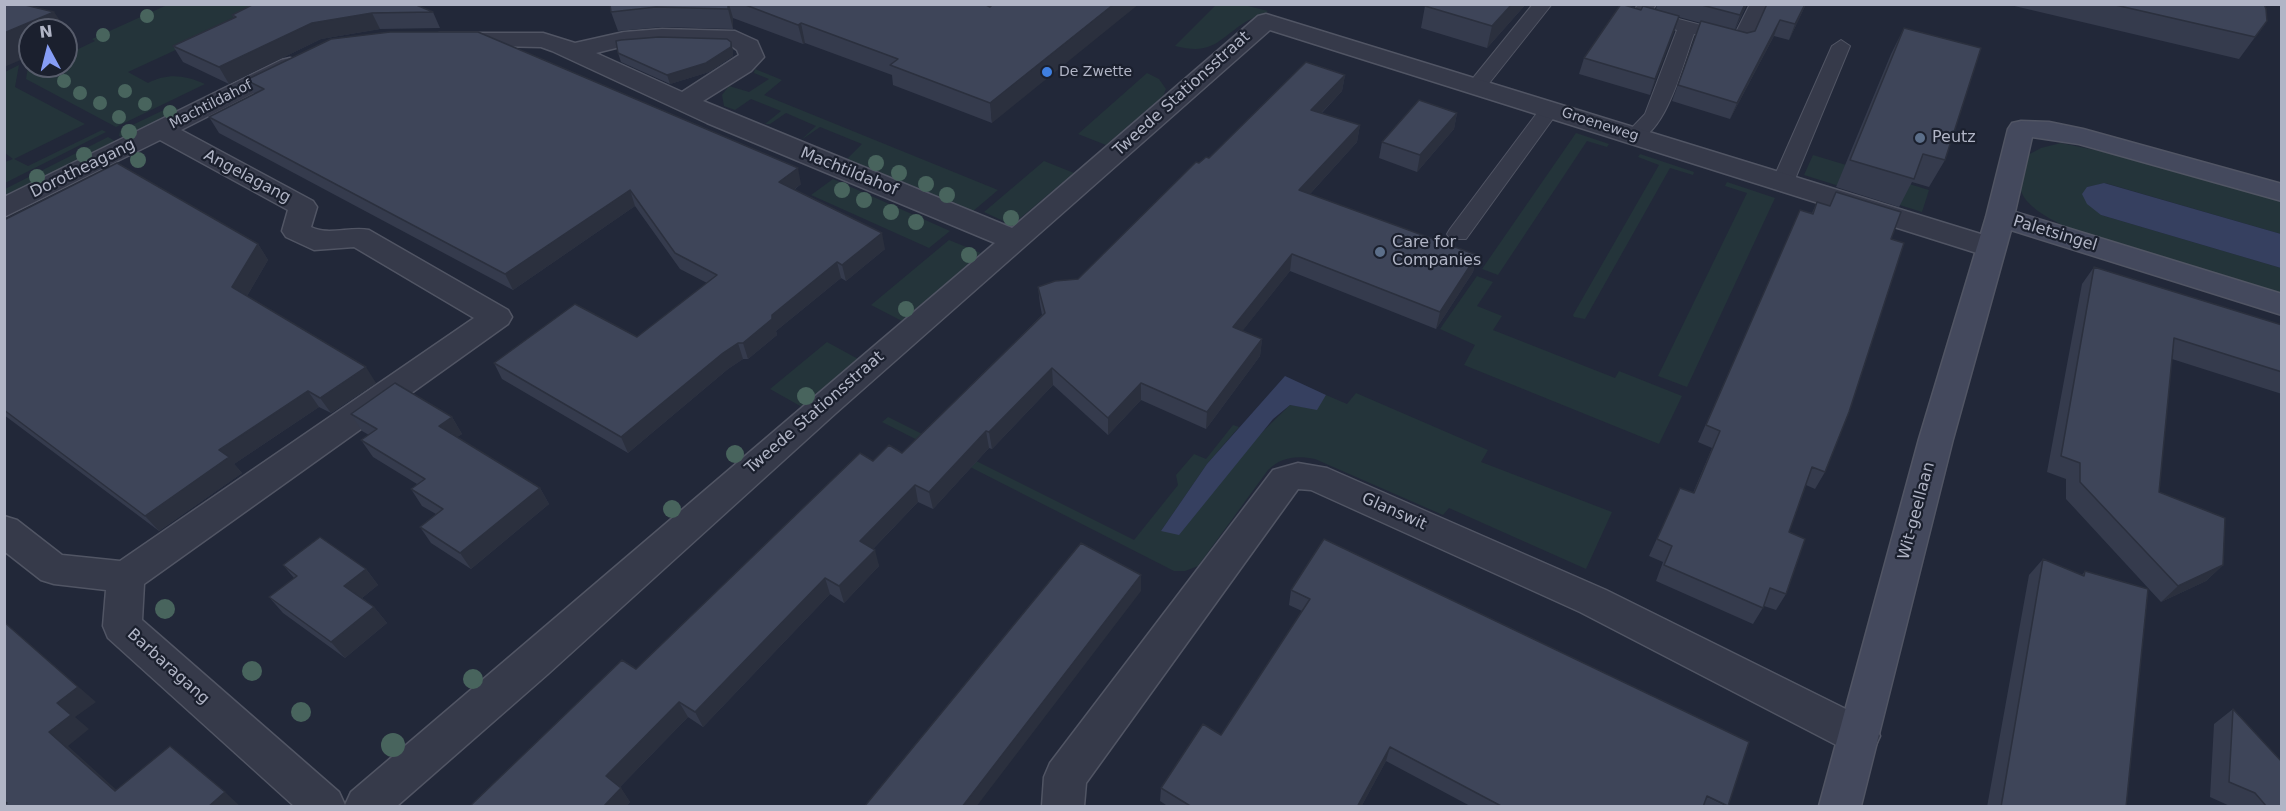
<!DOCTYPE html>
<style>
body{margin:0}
#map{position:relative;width:2286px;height:811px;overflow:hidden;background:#222839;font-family:"DejaVu Sans",sans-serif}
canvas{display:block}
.frame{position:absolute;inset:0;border:6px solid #b1b5c6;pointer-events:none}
.north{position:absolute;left:18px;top:18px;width:60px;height:60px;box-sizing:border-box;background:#1b202e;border:2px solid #575c6b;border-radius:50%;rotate:353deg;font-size:16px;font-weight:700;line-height:24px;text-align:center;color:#b1b5c6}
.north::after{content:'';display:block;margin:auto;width:21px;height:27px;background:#869df5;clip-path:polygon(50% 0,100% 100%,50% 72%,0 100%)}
</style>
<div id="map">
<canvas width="2286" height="811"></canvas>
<div class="frame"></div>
<div class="north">N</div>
</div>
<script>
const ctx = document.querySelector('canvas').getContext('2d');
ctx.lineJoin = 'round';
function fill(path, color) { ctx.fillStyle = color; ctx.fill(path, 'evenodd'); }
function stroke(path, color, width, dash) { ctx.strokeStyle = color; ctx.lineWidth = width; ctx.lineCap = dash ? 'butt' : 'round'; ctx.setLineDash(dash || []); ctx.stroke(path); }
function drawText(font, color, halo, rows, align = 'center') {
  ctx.font = font + ' "DejaVu Sans",sans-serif'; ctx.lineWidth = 4.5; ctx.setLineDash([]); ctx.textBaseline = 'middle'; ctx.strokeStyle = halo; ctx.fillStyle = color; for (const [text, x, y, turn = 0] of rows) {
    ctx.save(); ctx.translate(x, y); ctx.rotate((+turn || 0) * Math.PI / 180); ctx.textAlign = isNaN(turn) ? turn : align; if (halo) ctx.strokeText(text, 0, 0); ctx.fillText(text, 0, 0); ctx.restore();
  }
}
const green = new Path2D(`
 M167,5H273L128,72L148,83C168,73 184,75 205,84L116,127L26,79L29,61L30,66H66V51L70,53L95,41L92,39Z
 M1216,5H1244L1268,11C1262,16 1254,17 1247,21C1218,39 1214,56 1175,46Z
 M19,65L15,87L85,124L14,159L28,166L102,130L106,132L5,183V162L13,159L5,153V72Z
 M755,69L782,80L764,95L998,190L972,212L847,159L862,144L820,127L801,140L816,126L786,113L770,124H765L781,111L751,99L735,110L724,106L722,95L729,86L749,92L769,79L754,73Z
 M1147,73L1159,79L1166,89L1163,96L1106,145L1078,134Z
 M172,106L182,111L126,139L119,136L120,131Z
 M1576,133L1609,144L1607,147L1587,141L1498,275L1482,269Z
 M108,137L118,143L5,199V189Z
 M2061,143L2119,155L2281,201V234L2105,183L2087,187L2101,215L2281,268V294L2096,239C2076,231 2019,211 2020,184C2020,175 2024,165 2026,156L2041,148Z
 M1640,154L1694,172L1693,175L1670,168L1585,319L1574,317L1573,315L1659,165L1638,157Z
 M1813,155L1929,190L1922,212L1804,175Z
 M1044,161L1074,173L1012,225L984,212Z
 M833,179L950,231L929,248L811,195Z
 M1727,182L1775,198L1687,387L1658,376L1747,193L1725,186Z
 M949,240L981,253L902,321L871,305Z
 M1477,276L1493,282L1477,306L1502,316L1493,330L1615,378L1619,371L1682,396L1659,444L1464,365L1475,345L1440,329Z
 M827,342L858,359L802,407L770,389Z
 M1356,393L1488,450L1481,462L1612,512L1586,569L1449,508L1443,515L1315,459C1296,455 1281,457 1268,470L1198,566L1185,571H1174L882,422L888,417L1134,540L1178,485L1176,475L1194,454L1206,459L1233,425L1239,427L1207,464L1161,531L1290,405L1316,409L1326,395L1347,404Z`);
const water = new Path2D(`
 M2104,183L2281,234V268L2101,215L2087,204L2082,194L2087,187Z
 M1285,376L1326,395L1317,410L1290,405L1273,419L1179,535L1161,531L1207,464Z`);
const lane = new Path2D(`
 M1533,4H1552L1483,91H1469L1466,87L1469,83Z
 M1638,4H1656L1652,12L1735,34L1750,4H1768L1748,45L1741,47L1694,34C1684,60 1663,149 1627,140L1624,136L1645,114L1677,30L1635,19L1632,15Z
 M1841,40L1850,46L1793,184L1790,189H1774L1771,184L1832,46Z
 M1550,103L1557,105L1560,109L1466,239H1450L1447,234L1450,229L1543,105Z`);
const street = new Path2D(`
 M1266,14L2000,240L2005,247L2000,254L1990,256L1980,254L1270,30L836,413L548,674L397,806H294L108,638L103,626L106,590L54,584L41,580L4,551V516L17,520L62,555L120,561L474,318L354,247L314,250L286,237L282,231L288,210L160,140L4,217V197L281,60L290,58L299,60L302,65L299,70L181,130L313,201L317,207L311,227C328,236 351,226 369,230L508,310L512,317L508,324L144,584L142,620L339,792L345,805L351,792L995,243L707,123L552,51L541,47L447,45L439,43L435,38L439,33H543L575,43L624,32L662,29L735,31L757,41L764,57L751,71L703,101L1012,228L1258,16ZM662,43L730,45L737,50L739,55L682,92L596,53L624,46Z
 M1298,463L1327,468L1606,590L1874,723L1880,736L1874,749L1859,755L1844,749L1580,612L1311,490L1298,489L1086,783L1084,806H1042L1044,777L1050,763L1273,470Z`);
const secondary = new Path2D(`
 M2021,121L2049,122L2083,129L2282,184V201L2079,144L2032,137L2015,212L2282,294V315L2011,230L1953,439L1861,806H1819L1919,439L1986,217L2008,129L2012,123Z`);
const trees = [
 [147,16,7],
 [103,35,7],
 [64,81,7],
 [125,91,7],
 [80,93,7],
 [100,103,7],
 [145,104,7],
 [170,112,7],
 [119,117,7],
 [129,132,8],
 [84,155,8],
 [138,160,8],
 [876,163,8],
 [899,173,8],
 [37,177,8],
 [926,184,8],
 [842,190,8],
 [947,195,8],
 [864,200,8],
 [891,212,8],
 [1011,218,8],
 [916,222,8],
 [969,255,8],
 [906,309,8],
 [806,396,9],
 [735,454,9],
 [672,509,9],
 [165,609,10],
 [252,671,10],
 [473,679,10],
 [301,712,10],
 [393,745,12]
];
const wall = new Path2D(`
 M610,4H984L992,123L893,85L892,75L805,43L803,44L733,18V29L662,27L618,31L611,12Z
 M1526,4L1487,48L1421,28L1425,6Z
 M1657,4H1747L1735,30L1747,33L1755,31L1767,4H1806L1789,40L1774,36L1730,119L1672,101L1701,23L1679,17L1650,95L1579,74L1584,58L1641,10H1656Z
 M2006,4H2264L2267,21L2239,59Z
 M433,12L440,28L380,29L321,39L229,84L183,62L173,46L234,18L232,15Z
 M1904,28L1945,160L1929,187L1912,182L1899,207L1836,187L1891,54Z
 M733,50V56L709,72L670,84L621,62L618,53Z
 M1345,75L1342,91L1322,113L1360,125L1357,142L1310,194L1477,255L1473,272L1436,329L1290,271L1242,331L1262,339L1260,356L1206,429L1141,400L1108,435L1053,385L992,449L989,448L933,509L918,502L873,549L879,566L844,603L830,594L703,727L688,717L620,787L630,802L626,807H469L636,669L873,461L902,453L1042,315L1040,304L1038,287L1078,279L1199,163Z
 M246,80L801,184L794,190L885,249L846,281L841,278L776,331L777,335L748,359H743L728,369L628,453L502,379L494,363L637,337L707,283L680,269L635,206L513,290L219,133L209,117L254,94Z
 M1457,113L1454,129L1417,172L1379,158L1382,142Z
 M1836,192L1891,239L1825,472L1815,489L1806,485L1789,532L1786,594L1776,610L1764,606L1753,624L1656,581L1663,562L1649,556L1680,488L1693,493L1712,448L1698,442L1800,210L1812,213L1817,202L1829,206Z
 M4,220L258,244L268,260L247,296L376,383L331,413L319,407L234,464L242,473L159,531L4,415Z
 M2094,267L2282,325V394L2172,359L2159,492L2223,565L2206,581L2161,602L2066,499V479L2047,472L2082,284Z
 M351,414L452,417L462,434L457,437L540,488L549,504L471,569L431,543L420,527L436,514L422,506L411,489L417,484L373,457L361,440L369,435L362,431Z
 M2043,559L2082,575L2085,571L2126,807H1987L2029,575Z
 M283,565L366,569L378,585L362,598L374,607L387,623L345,658L283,613L269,597L294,578Z
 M1291,590L1728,807H1472L1386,761L1361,807H1169L1160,801L1161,788L1221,735L1302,611L1289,605Z
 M2233,709L2282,807H2232L2210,797L2214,724Z`);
const shadedWall = new Path2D(`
 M728,4H729L733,18V29L728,9Z
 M1114,4H1139L992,123L990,103Z
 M1512,4H1526L1487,48L1492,26Z
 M1745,4H1747L1734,31L1740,15Z
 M1805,4H1806L1789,40L1795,24Z
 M54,12L72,37L66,40V30H30V56L4,67V33Z
 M372,13L380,29L321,39L229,84L219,67L312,23Z
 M1679,16L1674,32L1650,95L1655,79Z
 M1780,20L1774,36L1730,119L1737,103Z
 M801,23L805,43L803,44L798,25Z
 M731,42L733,50V56L709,72L670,84L667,75Z
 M1345,75L1342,91L1309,126L1311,110Z
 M1457,113L1454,129L1417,172L1420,155Z
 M1360,125L1357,142L1298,207L1299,190Z
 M798,168L801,184L783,198L779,182Z
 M630,190L635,206L513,290L505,274Z
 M882,233L885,249L846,281L842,265Z
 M258,244L268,260L243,303L232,287Z
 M1292,254L1290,271L1232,344L1233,327Z
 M1477,255L1473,272L1436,329L1440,312Z
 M837,262L841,278L776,331L777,335L748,359L743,343L772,315Z
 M1262,339L1260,356L1206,429L1207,412Z
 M738,343L743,359L728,369L628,453L621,437L723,353Z
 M366,367L376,383L331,413L320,398Z
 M1052,368L1053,385L992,449L989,432Z
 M1141,383V400L1108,435V418Z
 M308,391L319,407L234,464L242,473L159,531L145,516L219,450Z
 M452,417L462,434L449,443L439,426Z
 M986,431L989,448L933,509L929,492Z
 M915,485L918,502L864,558L860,541Z
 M540,488L549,504L471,569L460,553Z
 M875,550L879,566L844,603L839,586Z
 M2223,565L2206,581L2161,602L2178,586Z
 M366,569L378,585L357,602L344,586Z
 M1141,575V591L976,807H962Z
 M825,578L830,594L703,727L695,712Z
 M374,607L387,623L345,658L331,642Z
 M4,622L96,702L75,717L89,729L68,746L133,805L115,791L49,732L57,703Z
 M679,702L688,717L616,791L606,776Z
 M1390,747L1386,761L1361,807H1357Z
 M621,788L630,802L626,807H603Z
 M225,792L241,807H208Z`);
const building = new Path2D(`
 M4,4H21L54,12L4,33Z
 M254,4H414L433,12L372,13L312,23L219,67L173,46L236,17L232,15Z
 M610,4H728V9L656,7L611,12Z
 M743,4H984L990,7L993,4H1114L990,103L890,65L898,59L801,23L798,25Z
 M1427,4H1512L1492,26L1425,6Z
 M1621,4L1641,10L1643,6L1679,16L1655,79L1584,58Z
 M1698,4H1745L1740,15Z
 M1767,4H1805L1795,24L1780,20L1737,103L1678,85L1701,21L1747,33L1755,31Z
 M2111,4H2264L2266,9L2267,21L2255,37Z
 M1904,28L1981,48L1945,160L1923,154L1914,179L1850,160Z
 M390,32H478L798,168L779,182L882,233L842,265L837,262L772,315V319L743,343H738L723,353L621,437L494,363L575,304L637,337L717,275L675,253L630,190L505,274L209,117L264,89L246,80L331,39Z
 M659,37L727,39L731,42V47L706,63L667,75L618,53L616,41L621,40Z
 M1306,62L1345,75L1311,110L1360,125L1299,190L1477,255L1440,312L1292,254L1233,327L1262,339L1207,412L1141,383L1108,418L1052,368L989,432L986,431L929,492L915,485L860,541L875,550L839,586L825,578L695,712L679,702L606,776L621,788L603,807H469L622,660L636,669L860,453L873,461L889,445L902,453L1045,313L1038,287L1055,281L1078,279L1196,162L1199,163L1206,157L1209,158Z
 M1419,100L1457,113L1420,155L1382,142Z
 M117,163L258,244L232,287L366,367L320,398L308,391L219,450L229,457L145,516L4,410V220Z
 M1836,192L1901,212L1891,239L1904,243L1849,412L1825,472L1812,467L1789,532L1805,539L1786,594L1770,588L1763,608L1664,565L1672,546L1657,539L1680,488L1694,493L1720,431L1706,425L1800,210L1813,214L1817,202L1830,206Z
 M2094,267L2282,325V372L2174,338L2159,492L2225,518L2223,565L2178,586L2080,482V463L2061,456Z
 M395,383L452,417L439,426L540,488L460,553L420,527L443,509L411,489L425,479L361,440L377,429L351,414Z
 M320,537L366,569L344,586L374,607L331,642L269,597L297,576L283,565Z
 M1324,539L1749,742L1728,806L1707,796L1703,807H1503L1390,747L1357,807H1192L1161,788L1203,724L1221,735L1310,599L1291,590Z
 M1081,543L1141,575L962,807H864Z
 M2043,559L2084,576L2085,571L2148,589L2126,807H2001Z
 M4,622L78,687L57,703L71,715L49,732L115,791L170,746L225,792L208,807H4V805L7,803L4,801Z
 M2233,709L2282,762V807H2267L2255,793L2229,782Z`);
const markers = [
 [1047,72,6,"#3f7fe0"],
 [1920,138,6,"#5c6f8a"],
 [1380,252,6,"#5c6f8a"]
];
const farPoinames = [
 ["De Zwette",1059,72]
];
const farStreetnames = [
 ["Machtildahof",211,105,-27],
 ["Groeneweg",1600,125,18]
];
const streetNames = [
 ["Tweede Stationsstraat",1182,94,-42],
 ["Dorotheagang",83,169,-26],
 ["Machtildahof",849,172,22],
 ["Angelagang",247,177,28],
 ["Paletsingel",2055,234,17],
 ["Tweede Stationsstraat",815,413,-41],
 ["Wit-geellaan",1917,511,-75],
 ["Glanswit",1394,512,24],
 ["Barbaragang",168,667,42]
];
const poiNames = [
 ["Peutz",1932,138],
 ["Care for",1392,243],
 ["Companies",1392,261]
];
fill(green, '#24343a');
fill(water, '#364060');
stroke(lane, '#515564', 2);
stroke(street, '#515564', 3);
stroke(secondary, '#515564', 3);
fill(lane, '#363a4a');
fill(street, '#363a4a');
fill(secondary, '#44495d');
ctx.fillStyle = '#48645d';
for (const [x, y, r] of trees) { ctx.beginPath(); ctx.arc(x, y, r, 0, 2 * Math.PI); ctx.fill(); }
fill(wall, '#353b4d');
fill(shadedWall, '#2b303e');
fill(building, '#3e4559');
stroke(building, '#2b303e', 1.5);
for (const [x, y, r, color] of markers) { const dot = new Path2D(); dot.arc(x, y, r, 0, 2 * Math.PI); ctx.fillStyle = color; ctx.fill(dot); stroke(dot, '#1b202e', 2); }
drawText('14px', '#b1b5c6', '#1b202e', farPoinames, 'left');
drawText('14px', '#b1b5c6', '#1b202e', farStreetnames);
drawText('16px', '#b1b5c6', '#1b202e', streetNames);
drawText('16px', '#b1b5c6', '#1b202e', poiNames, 'left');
</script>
